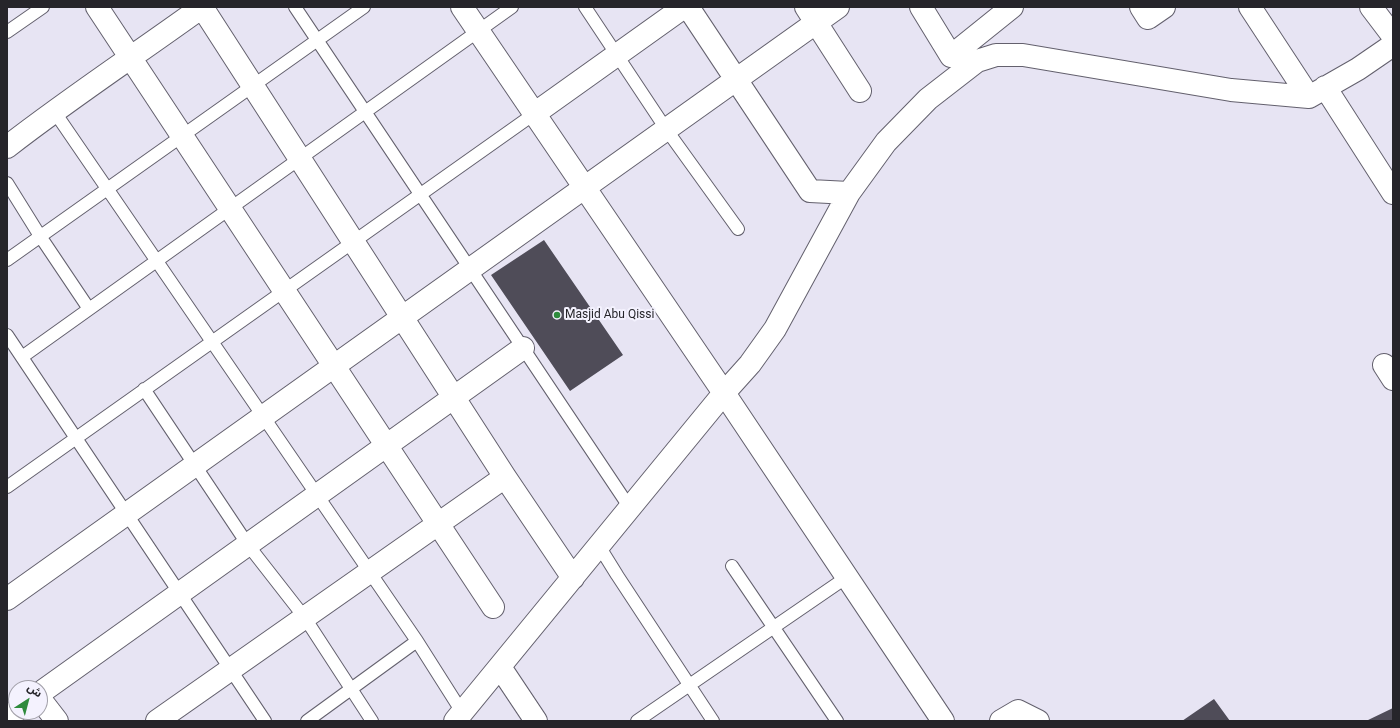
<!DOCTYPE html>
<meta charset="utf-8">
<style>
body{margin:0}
#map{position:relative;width:1400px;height:728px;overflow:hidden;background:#e7e4f3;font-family:Roboto,"Noto Sans Arabic",sans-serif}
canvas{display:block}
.frame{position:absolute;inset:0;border:8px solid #26252a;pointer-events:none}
.north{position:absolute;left:8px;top:680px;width:40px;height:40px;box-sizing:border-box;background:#f4f2fe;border:1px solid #a2a0a9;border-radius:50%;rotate:36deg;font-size:11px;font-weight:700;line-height:16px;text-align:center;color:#26252a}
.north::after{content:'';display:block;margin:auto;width:14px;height:18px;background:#2f8b3d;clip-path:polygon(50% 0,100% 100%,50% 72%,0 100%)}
</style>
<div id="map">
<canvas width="1400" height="728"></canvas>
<div class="frame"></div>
<div class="north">ش</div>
</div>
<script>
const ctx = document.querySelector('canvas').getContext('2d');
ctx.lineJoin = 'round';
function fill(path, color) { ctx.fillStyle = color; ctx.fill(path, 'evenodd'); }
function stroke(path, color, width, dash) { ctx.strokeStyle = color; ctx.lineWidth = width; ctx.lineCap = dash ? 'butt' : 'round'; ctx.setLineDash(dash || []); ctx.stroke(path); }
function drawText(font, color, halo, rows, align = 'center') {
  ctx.font = font + ' Roboto,sans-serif'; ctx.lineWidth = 4; ctx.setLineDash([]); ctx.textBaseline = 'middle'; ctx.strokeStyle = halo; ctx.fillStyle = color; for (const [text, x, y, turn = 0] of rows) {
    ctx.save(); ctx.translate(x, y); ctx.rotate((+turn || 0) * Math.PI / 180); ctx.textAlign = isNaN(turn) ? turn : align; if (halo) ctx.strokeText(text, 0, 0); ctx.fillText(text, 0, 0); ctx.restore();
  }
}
const building = new Path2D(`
 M544,240L623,355L570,391L491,275Z
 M1214,699L1230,721H1182Z
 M1393,708V721H1366Z`);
const lane = new Path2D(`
 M295,7L630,508
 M585,7L666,129L738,229
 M7,32L43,7
 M54,111L417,641L462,712
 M7,183L40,236L89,309
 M7,260L364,7
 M7,335L265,721
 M22,357L512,7
 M144,389L248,545L305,618L372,721
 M7,487L534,114
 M599,546L617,575L713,721
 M732,566L837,721
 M307,721L417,641
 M637,721L847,577`);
const street = new Path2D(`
 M97,7L493,607
 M202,7L505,477L573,578
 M462,7L724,393L943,721
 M688,7L810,191L849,193
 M806,7L860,91
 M921,7L951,56L1012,7
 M1141,7L1148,18L1164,7
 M1250,7L1309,97
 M1371,7L1393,36
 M1325,87L1393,193
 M534,114L684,7
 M7,147C70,98 137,54 202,7
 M1384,365L1393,379
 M7,599L838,7
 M500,667L536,721
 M40,693L523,348
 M40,699L57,721
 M7,718L16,711
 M157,721L505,477
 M455,721L724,393L750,364L775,329L849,193L886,142L928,99L977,61L996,55H1023L1231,90L1309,97L1358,69L1393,45`);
const secondary = new Path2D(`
 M1001,721L1018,711L1038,721`);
const markers = [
 [557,315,4,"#2f8b3d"]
];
const poiNames = [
 ["Masjid Abu Qissi",565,315]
];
fill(building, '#4f4c58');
stroke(lane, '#63606d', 14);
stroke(street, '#63606d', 24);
stroke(secondary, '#63606d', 24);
stroke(lane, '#fff', 12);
stroke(street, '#fff', 22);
stroke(secondary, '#fff', 22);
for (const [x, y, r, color] of markers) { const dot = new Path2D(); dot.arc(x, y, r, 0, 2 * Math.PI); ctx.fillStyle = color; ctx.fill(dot); stroke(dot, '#f4f2fe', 1.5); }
drawText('12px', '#26252a', '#f4f2fe', poiNames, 'left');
</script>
